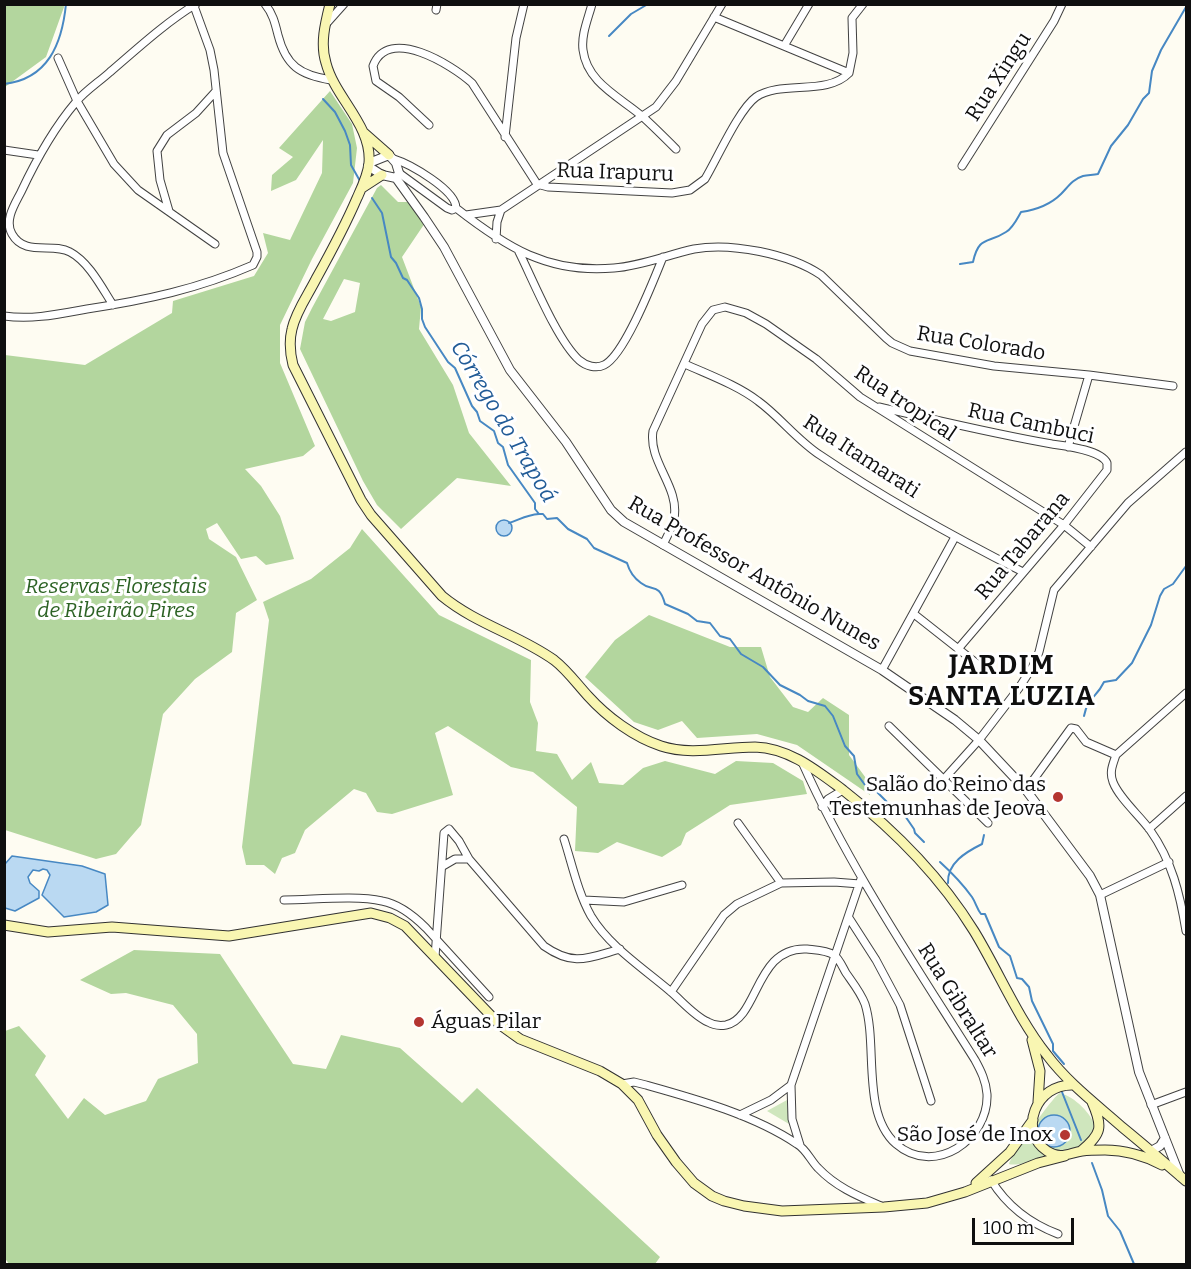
<!DOCTYPE html>
<meta charset="utf-8">
<style>
body{margin:0}
#map{position:relative;width:1191px;height:1269px;overflow:hidden;background:#fefcf2;font-family:Bitter,serif}
canvas{display:block}
.frame{position:absolute;inset:0;border:6px solid #0f0f0f;pointer-events:none}
.scale{position:absolute;left:972px;top:1218px;width:102px;height:27px;box-sizing:border-box;border:3px solid #0f0f0f;border-top:0;padding-left:8px;font-size:18px;line-height:21px;white-space:nowrap;color:#0f0f0f;-webkit-text-stroke:4px #fff;paint-order:stroke}
</style>
<div id="map">
<canvas width="1191" height="1269"></canvas>
<div class="frame"></div>
<div class="scale">100 m</div>
</div>
<script>
const ctx = document.querySelector('canvas').getContext('2d');
ctx.lineJoin = 'round';
function fill(path, color) { ctx.fillStyle = color; ctx.fill(path, 'evenodd'); }
function stroke(path, color, width, dash) { ctx.strokeStyle = color; ctx.lineWidth = width; ctx.lineCap = dash ? 'butt' : 'round'; ctx.setLineDash(dash || []); ctx.stroke(path); }
function drawText(font, color, halo, rows, align = 'center') {
  ctx.font = font + ' Bitter,serif'; ctx.lineWidth = 6; ctx.setLineDash([]); ctx.textBaseline = 'middle'; ctx.strokeStyle = halo; ctx.fillStyle = color; for (const [text, x, y, turn = 0] of rows) {
    ctx.save(); ctx.translate(x, y); ctx.rotate((+turn || 0) * Math.PI / 180); ctx.textAlign = isNaN(turn) ? turn : align; if (halo) ctx.strokeText(text, 0, 0); ctx.fillText(text, 0, 0); ctx.restore();
  }
}
const green = new Path2D(`
 M1060,1093C1075,1097 1091,1113 1096,1128C1093,1132 1090,1141 1086,1144C1078,1150 1017,1168 1009,1164C1012,1155 1053,1096 1060,1093Z
 M787,1100L789,1124L767,1111Z`);
const forest = new Path2D(`
 M5,4H63L64,7L46,57L5,87Z
 M330,91L352,124L357,148L353,183L312,259L280,325V363L315,446L303,456L245,469L261,486L280,516L294,559L266,565L256,556L241,559L217,523L206,529L209,539L236,557L257,600L236,613L232,652L195,679L163,714L141,825L116,854L96,859L5,830V355L85,365L172,313L173,301L254,276L268,253L263,233L290,240L322,173L323,140L296,180L271,191L272,175L293,157L279,148Z
 M381,185L398,202H409L425,223L402,257L421,307L419,329L453,385L469,433L511,486L457,478L401,529L377,505L363,481L300,349L305,322L312,308L377,188ZM344,279L360,283L355,312L331,321L323,319Z
 M362,529L439,615L531,660L530,702L538,723L536,751L557,754L572,780L591,762L599,783L623,785L643,768L665,761L715,774L736,761L773,763L803,781L807,794L730,805L686,833L681,845L662,857L617,842L598,853L575,851L577,807L533,772L511,767L448,726L435,733L453,795L392,814L377,812L366,793L354,789L305,830L295,853L282,858L275,874L264,865H246L242,847L269,620L263,602L311,579L350,548Z
 M649,615L730,647H761L770,677L793,707L808,712L823,698L849,715V755L871,785L870,795L797,745L757,734L697,738L682,721L658,730L634,722L585,677L615,640Z
 M134,950L220,954L293,1064L326,1069L341,1035L400,1048L462,1103L477,1088L660,1257L655,1264H9L4,1257L5,1031L19,1026L46,1056L35,1075L68,1119L84,1098L105,1115L146,1101L158,1079L198,1063L197,1034L173,1005L126,993L111,994L80,980Z`);
const water = new Path2D(`
 M496 528a8 8 0 1 1 16 0a8 8 0 1 1-16 0Z
 M12,856L82,866L105,874L108,905L96,912L64,917L42,895L50,875L47,870L43,869L39,871L33,870L28,877L30,883L39,891V898L15,911L5,908V864Z
 M1038 1131a16 16 0 1 1 32 0a16 16 0 1 1-32 0Z`);
const stream = new Path2D(`
 M609,36L631,14L648,4
 M4,84C48,79 62,44 66,4
 M323,99L335,112L345,131L350,145L351,165L360,181
 M372,198L382,213L391,257L396,263L403,278L407,280L419,298L422,309V319L425,327L448,362L455,368L472,406L477,412L480,421L494,431L498,443L503,447L508,465L535,503V509L539,514H543L547,519L557,518L568,529L587,539L594,548L627,563C629,570 634,578 641,583C652,592 659,582 665,604L688,614L697,621L710,623L720,636L730,639L741,654L763,667L780,685L800,695L808,701L825,706L833,716L845,746L854,756L857,774L865,785L877,792L896,811L903,813L914,829L915,833L924,842
 M960,264L973,262C979,235 988,244 1006,232C1013,228 1017,219 1021,212C1035,210 1050,205 1061,194C1068,187 1073,179 1083,176C1088,175 1093,175 1098,174L1111,146L1128,125L1143,99L1149,93L1152,71L1161,50L1186,7
 M509,523C521,519 526,515 539,514
 M1084,716C1088,696 1096,699 1104,682L1116,680L1132,663L1151,625L1160,596L1164,589L1173,584L1186,566
 M940,862C951,872 962,883 972,897C976,903 977,909 981,914H985L999,947L1010,956L1017,978L1022,979L1029,987L1032,1001L1053,1044V1051L1064,1064
 M948,883C947,863 966,852 982,844L984,835
 M1062,1092L1081,1140
 M1092,1163L1102,1190L1108,1216L1120,1231L1134,1264`);
const minor = new Path2D(`
 M265,4C273,14 275,23 278,35C286,66 300,75 331,80
 M592,4C588,19 581,35 583,50C587,83 620,97 643,117C654,127 665,138 676,149
 M436,10L437,4
 M714,17L849,73
 M327,23L344,4
 M784,46L809,4
 M58,58L77,101L114,164L138,190L215,244
 M429,125L399,97L376,81L373,66C388,25 452,65 472,83L537,184L548,187L672,193L690,190L705,179C717,159 739,109 756,97C781,80 827,96 849,73L853,53L852,18L863,4
 M505,137L516,38L524,4
 M4,150L38,155
 M394,159C410,164 456,190 456,208
 M962,166L1054,21L1062,4
 M399,173L447,208L452,210L456,208C506,247 548,274 614,268C641,266 667,255 694,249C731,242 790,254 821,275L886,338L892,343L910,351L994,366L1089,375L1173,386
 M169,211L160,180L157,151L167,135L196,113L216,91
 M466,215L501,210L656,107L676,81L722,4
 M496,239L497,222L501,210
 M519,252C533,280 557,340 579,360C586,366 596,369 604,365C625,355 654,279 663,257
 M113,305C102,288 89,262 70,252C52,242 25,257 12,234C4,220 15,204 21,192C36,160 53,129 76,102C85,91 99,82 110,72C138,48 165,23 196,4
 M4,316C33,320 59,314 87,309C146,300 198,289 253,265L257,257V252L223,153L214,70L210,50L194,6
 M685,364C709,375 737,385 758,401C780,417 797,440 820,455C885,499 954,537 1023,572
 M879,407C937,420 994,434 1052,444C1066,446 1101,450 1107,463V470L1064,525L958,649
 M1068,447L1089,375
 M663,545C667,536 673,527 674,518C680,487 648,462 653,431L702,324L713,310L725,307L746,313L766,324L816,359L860,397L1064,525L1091,547
 M914,614L980,666
 M882,670L955,537
 M889,726L988,823
 M1116,755C1113,764 1109,772 1113,782C1119,798 1140,816 1150,830C1172,861 1180,894 1186,931
 M1116,755L1186,693
 M944,779L979,740L1019,688L1033,666L1039,652L1054,590L1128,503L1186,452
 M1026,790L1071,728L1076,729L1086,742L1116,755
 M822,807L828,799L843,790
 M738,823L781,883
 M1149,829L1186,796
 M564,839C572,864 578,893 591,916C609,946 643,968 670,991C682,1001 694,1016 708,1022C713,1025 720,1026 726,1025C759,1018 755,946 807,949C816,950 826,950 834,955C839,958 843,968 846,973C853,983 861,993 865,1004C878,1045 861,1113 896,1144C934,1177 989,1140 987,1094C986,1081 981,1071 975,1060C914,963 849,867 802,762
 M443,866L455,859H469
 M1100,895L1169,862
 M284,900C312,900 356,895 382,901C399,904 414,916 426,928L489,997
 M584,900L624,902L682,885
 M849,918L876,960L900,1005L931,1101
 M435,957L444,833L449,829L459,841L469,859L544,946C574,967 588,958 620,949
 M671,992L724,915L737,904L781,883L834,882L860,884
 M622,1084L634,1082L646,1085C696,1099 754,1115 797,1144C806,1149 811,1161 818,1168C836,1187 858,1196 881,1206
 M1151,1105L1186,1092
 M740,1115L771,1100L791,1085
 M800,1145L792,1119L791,1085L861,879
 M991,1180C1007,1206 1029,1223 1058,1234`);
const tertiary = new Path2D(`
 M369,163L389,155L396,163L399,173L396,178
 M368,166L382,175L396,178
 M396,178L424,217L444,247L510,370L566,442L611,510L624,522L882,670L955,720L979,740L1026,790L1090,876L1100,895L1139,1072L1180,1176
 M1151,1151L1160,1146L1165,1138`);
const secondary = new Path2D(`
 M330,4C325,24 320,44 326,63C335,98 372,125 369,163C368,175 362,187 357,198C345,226 331,252 316,279C308,295 296,311 292,329C289,341 290,353 293,365L361,500L371,515L442,596C476,624 519,635 554,660C567,670 577,684 588,696C607,717 634,737 661,746C691,756 724,747 755,747C789,748 816,770 843,790C893,829 940,876 974,931C999,972 1017,1017 1047,1055C1068,1083 1096,1104 1122,1127C1144,1145 1165,1163 1186,1181
 M364,133L389,155
 M362,188L382,175
 M4,925L48,932L112,927L229,936L371,913L390,918L405,926L499,1024L520,1039L600,1071L622,1084L638,1100L657,1135L676,1162L694,1183L712,1196L724,1201L744,1206L782,1211L884,1207L927,1203L965,1192L1038,1163L1065,1156
 M1032,1040L1040,1071L1038,1102
 M1074,1085C1035,1083 1018,1132 1047,1151C1061,1160 1069,1153 1082,1151C1089,1150 1098,1150 1105,1150C1125,1150 1145,1156 1162,1165
 M1081,1151C1102,1134 1103,1127 1092,1102
 M976,1183L1010,1152L1033,1120`);
const markers = [
 [1058,797,6,"#b43531"],
 [419,1022,6,"#b43531"],
 [1065,1135,6,"#b43531"]
];
const streetNames = [
 ["Rua Xingu",999,77,-57],
 ["Rua Irapuru",615,173,2],
 ["Rua Colorado",981,344,9],
 ["Rua tropical",905,404,34],
 ["Rua Cambuci",1031,424,12],
 ["Rua Itamarati",861,457,33],
 ["Rua Tabarana",1023,546,-50],
 ["Rua Professor Antônio Nunes",754,574,30],
 ["Rua Gibraltar",957,1001,58]
];
const parkNames = [
 ["Reservas Florestais",116,587],
 ["de Ribeirão Pires",116,611]
];
const poiNames = [
 ["Salão do Reino das",1046,785],
 ["Testemunhas de Jeova",1046,809],
 ["Águas Pilar",431,1022,"left"],
 ["São José de Inox",1053,1135]
];
const waterNames = [
 ["Córrego do Trapoá",503,422,59]
];
const districtNames = [
 ["JARDIM",1002,666],
 ["SANTA LUZIA",1002,697]
];
fill(green, '#cfe6bd');
fill(forest, '#b3d69e');
fill(water, '#bad9f2');
stroke(water, '#4788c3', 1.5);
stroke(stream, '#4788c3', 2);
stroke(minor, '#424242', 9);
stroke(tertiary, '#424242', 10);
stroke(secondary, '#313131', 11);
stroke(minor, '#fff', 7);
stroke(tertiary, '#fff', 8);
stroke(secondary, '#f9f6b2', 9);
for (const [x, y, r, color] of markers) { const dot = new Path2D(); dot.arc(x, y, r, 0, 2 * Math.PI); ctx.fillStyle = color; ctx.fill(dot); stroke(dot, '#fff', 2); }
drawText('21px', '#0f0f0f', '#fff', streetNames);
drawText('italic 21px', '#2c6224', '#fff', parkNames);
drawText('21px', '#0f0f0f', '#fff', poiNames, 'right');
drawText('italic 22px', '#215b97', '#fff', waterNames);
ctx.letterSpacing = '1.5px';
drawText('bold 27px', '#0f0f0f', '#fff', districtNames);
ctx.letterSpacing = '0px';
</script>
